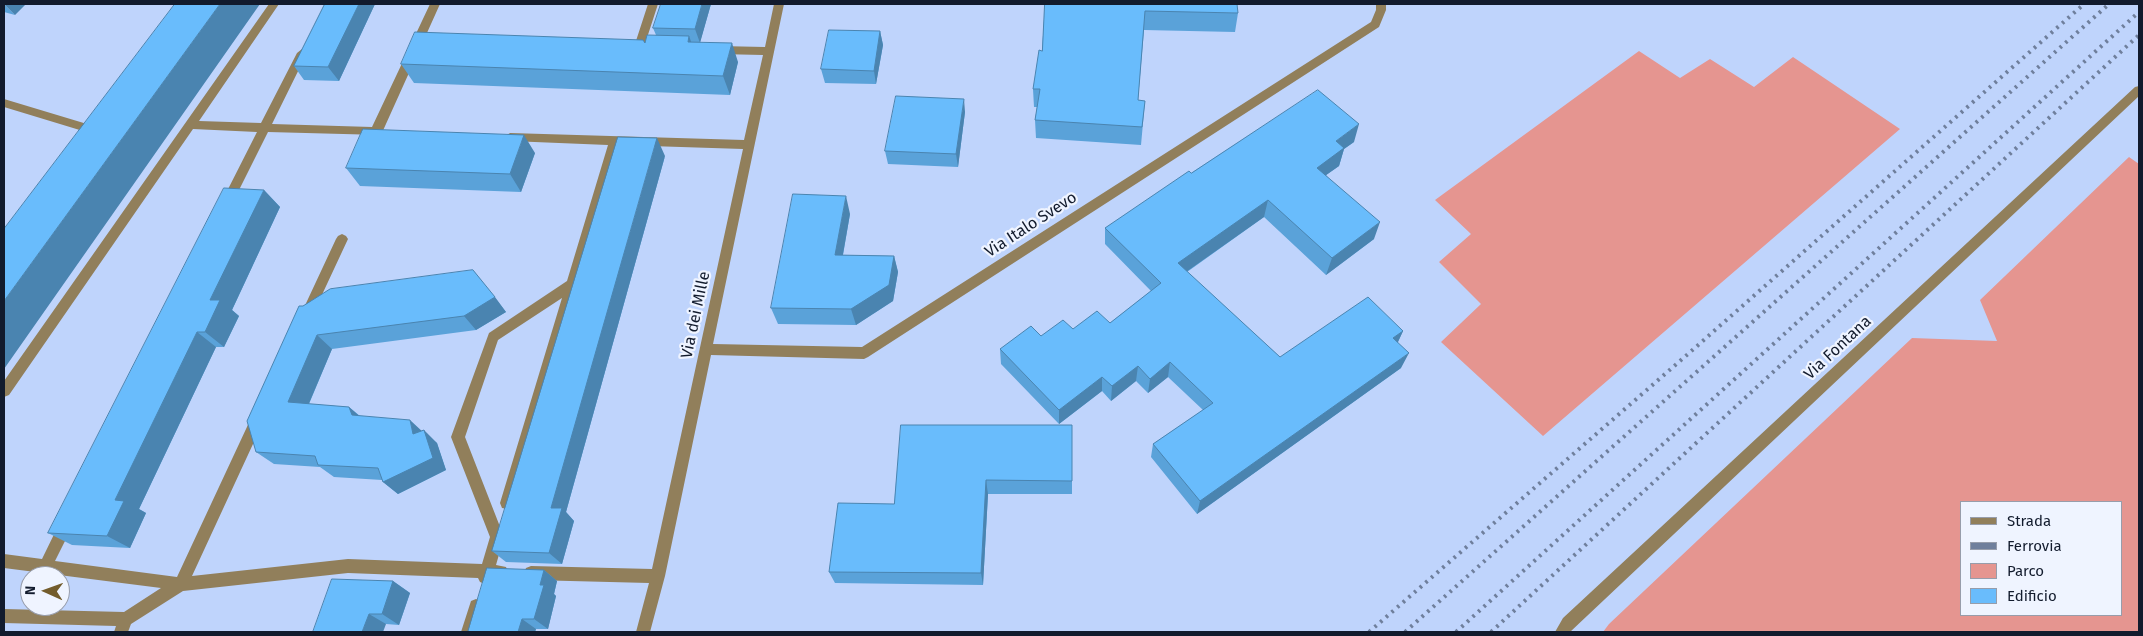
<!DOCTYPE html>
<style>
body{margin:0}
#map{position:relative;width:2143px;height:636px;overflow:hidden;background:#bfd4fc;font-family:"Fira Sans",sans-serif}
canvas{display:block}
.frame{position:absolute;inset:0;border:5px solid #121b2d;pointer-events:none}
.legend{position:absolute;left:1960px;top:501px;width:162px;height:115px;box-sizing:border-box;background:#eff4ff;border:1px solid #979dab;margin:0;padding:6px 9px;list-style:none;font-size:15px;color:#121b2d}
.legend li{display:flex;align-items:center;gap:10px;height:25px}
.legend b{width:25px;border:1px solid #979dab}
.north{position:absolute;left:20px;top:566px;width:50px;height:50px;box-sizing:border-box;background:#eff4ff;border:1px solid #979dab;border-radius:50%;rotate:272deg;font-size:14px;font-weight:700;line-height:20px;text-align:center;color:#121b2d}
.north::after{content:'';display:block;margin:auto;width:18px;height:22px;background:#735c2c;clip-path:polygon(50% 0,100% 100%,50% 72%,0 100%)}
</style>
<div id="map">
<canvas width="2143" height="636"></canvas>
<div class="frame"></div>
<ul class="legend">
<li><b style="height:6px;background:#917f5b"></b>Strada</li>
<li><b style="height:6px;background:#6f7f9c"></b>Ferrovia</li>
<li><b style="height:14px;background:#e59590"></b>Parco</li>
<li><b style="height:14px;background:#69bcfc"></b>Edificio</li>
</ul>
<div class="north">N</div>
</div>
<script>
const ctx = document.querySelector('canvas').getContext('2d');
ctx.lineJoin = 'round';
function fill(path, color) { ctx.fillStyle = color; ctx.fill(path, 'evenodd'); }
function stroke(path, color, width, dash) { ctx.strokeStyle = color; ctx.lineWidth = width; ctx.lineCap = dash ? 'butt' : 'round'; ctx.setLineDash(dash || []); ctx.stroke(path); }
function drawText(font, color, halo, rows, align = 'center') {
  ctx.font = font + ' "Fira Sans",sans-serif'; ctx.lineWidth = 4.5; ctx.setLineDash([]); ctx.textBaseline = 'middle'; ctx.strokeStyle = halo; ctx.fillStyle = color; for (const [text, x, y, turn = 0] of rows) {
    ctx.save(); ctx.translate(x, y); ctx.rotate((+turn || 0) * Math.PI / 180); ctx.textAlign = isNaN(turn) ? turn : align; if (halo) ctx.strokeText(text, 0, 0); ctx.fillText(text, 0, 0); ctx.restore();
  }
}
const green = new Path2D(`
 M1639,51L1680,78L1710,59L1754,87L1793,57L1900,129L1543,436L1441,342L1481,304L1439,262L1471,234L1435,200Z
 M2129,157L2139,164V632H1603L1609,624L1912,338L1997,341L1980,300ZM1962,502H2122V615H1962Z`);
const minor = new Path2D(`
 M269,4H279L199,121L261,123L297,53L302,49L307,53L272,124L372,127L430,4H440L381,135L268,132L231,206H223L221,203L257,132L193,129L9,395L4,397V381Z
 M648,4H658L644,47L639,51L634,47Z
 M774,4H784L713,344L862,347L1371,22L1376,10V4H1386V10L1379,27L868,357L864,359L711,355L665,576L650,632H636L649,583L531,580L526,578L524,573L526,568L531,566L652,569L743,149L619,145L514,503L512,508L507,509L502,508L500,503L562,298L498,340L465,437L504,537L496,565L506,567L508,572L506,577L491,578L490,582L485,584L480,582L478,578L348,573L183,591L131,624L128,632H114L116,626L4,623V609L124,612L161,588L4,568V554L42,559L61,520L66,518L71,520L73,525L55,561L177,577L253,414L258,412L263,414L265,418L192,576L348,559L482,564L490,537L451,437L489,333L567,281L608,145L510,141L504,137L510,133L744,140L763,55L718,54L713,50L718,46L765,47Z
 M2139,86V96L1570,632H1555L1563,618L2135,87Z
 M4,99L87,124L89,127L83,131L4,107Z
 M342,234L346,236L348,239L313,314L311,318L307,319L303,318L301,314L336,239L338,236Z
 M476,599L481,601L483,606L475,632H461L471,601Z`);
const rail = new Path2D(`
 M1369,632L1688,354L2084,4
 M1405,632L2109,4
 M1456,632L2139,12
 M1491,632L2139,35`);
const wall = new Path2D(`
 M4,4L15,15L4,12Z
 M325,4H375L339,81L304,80L294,66Z
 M711,4L700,42L738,62L730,95L414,83L401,64L645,43L656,35L653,28Z
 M1045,4L1238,13L1235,32L1144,30L1138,100L1145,101L1141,145L1036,138L1035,120L1037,107H1034L1033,89L1042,51Z
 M880,31L883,45L876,84L825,83L821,69Z
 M965,112L958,167L888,164L885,151Z
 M1354,142L1344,149L1339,166L1326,175L1374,239L1326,275L1264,217L1187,272L1280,357L1403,331L1398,342L1401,368L1197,514L1151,457L1153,444L1203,410L1168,377L1148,393L1136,381L1111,401L1102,391L1059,424L1001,364L1000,349L1041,336L1073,329L1110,323L1151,291L1105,244V228L1191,173Z
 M535,153L521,192L360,186L346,168Z
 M665,156L566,512L574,521L562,564L506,562L492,551Z
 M264,190L280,207L232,310L239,316L224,347H216L139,509L146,513L130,548L72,545L48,533Z
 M850,214L843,255L894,256L898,272L893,301L856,325L778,324L771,308Z
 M473,270L506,312L476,330L332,349L309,404L349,407L360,416L421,431L437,443L446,470L398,494L383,482L382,480L334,477L320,467L274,464L256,452L303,306Z
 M1072,425V494H988L983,585L835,583L829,572L894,504Z
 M544,570L557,581L554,594L556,596L548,629H536L535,632H468Z
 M393,581L410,593L399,625L386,624L313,632Z`);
const shadedWall = new Path2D(`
 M4,4H26L15,15Z
 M220,4H260L4,369V301Z
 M359,4H375L339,81L328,67Z
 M702,4H711L700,43L695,29Z
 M880,31L883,45L876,84L874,71Z
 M689,36L696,55L688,42Z
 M732,43L738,62L730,95L723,76Z
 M964,99L965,112L958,167L956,154Z
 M1359,124L1354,142L1344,149L1339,166L1312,185L1317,168L1336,141Z
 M524,135L535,153L521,192L510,174Z
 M657,138L665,156L566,512L574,521L562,564L549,553L551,508Z
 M264,190L280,207L232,310L239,316L224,347L205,332L210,300Z
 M846,196L850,214L840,271L835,255Z
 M1268,200L1264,217L1176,279L1178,263Z
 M1380,222L1374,239L1326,275L1332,258Z
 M894,256L898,272L893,301L856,325L851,309Z
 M495,297L506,312L476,330L464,316Z
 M1403,331L1396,346L1393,338Z
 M197,332L216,347L139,509L146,513L130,548L107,536L115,500Z
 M317,335L332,349L304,415L288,402Z
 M1409,353L1401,368L1197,514L1200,501Z
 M1170,362L1168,377L1148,393L1150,379Z
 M1138,366L1136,381L1111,401L1112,386Z
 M1102,377V391L1059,424V410Z
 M349,407L364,420L352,415Z
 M410,420L424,433L413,434Z
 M424,430L437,443L446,470L398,494L383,482Z
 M986,480L988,494L983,585L981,573Z
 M544,570L557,581L554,594L556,596L548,629L534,619L540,585Z
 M393,581L410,593L399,625L382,614Z
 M369,614L386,624L383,632H362Z
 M522,619L536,629L535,632H518Z`);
const building = new Path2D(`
 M175,4H220L4,301V229Z
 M325,4H359L328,67L294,66Z
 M661,4H702L695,29L653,28Z
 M1045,4H1237L1238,13L1145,11L1138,100L1145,101L1142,127L1035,120L1040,89H1033L1039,50L1042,51Z
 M829,30L880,31L874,71L821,69Z
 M415,32L643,40L645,43L647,35L689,36L688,42L732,43L723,76L401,64Z
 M1318,90L1359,124L1336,141L1344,148L1317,168L1380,222L1332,258L1268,200L1178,263L1280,357L1368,297L1403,331L1393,338L1409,353L1200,501L1153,444L1213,403L1170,362L1150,379L1138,366L1112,386L1102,377L1059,410L1000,349L1031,326L1041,336L1063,320L1073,329L1097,311L1110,323L1161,283L1105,228L1189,171L1191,173Z
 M896,96L964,99L956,154L885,151Z
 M363,129L524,135L510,174L346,168Z
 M618,137L657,138L551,508H562L549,553L492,551Z
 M224,188L264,190L210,300H220L205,332H197L115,500L124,501L107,536L48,533Z
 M793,194L846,196L835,255L894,256L889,285L851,309L771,308Z
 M473,270L495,297L464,316L317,335L288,402L349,407L352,415L410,420L413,434L424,430L433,458L383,482L378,468L318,465L315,456L256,452L247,421L299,306H303L330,289Z
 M901,425H1072V481L986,480L981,573L829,572L838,503L894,504Z
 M487,568L544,570L540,585H544L534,619H522L518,632H468Z
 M332,579L393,581L382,614H369L362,632H313Z`);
const streetNames = [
 ["Via Italo Svevo",1031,225,-33],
 ["Via dei Mille",696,315,-78],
 ["Via Fontana",1838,348,-43]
];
fill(green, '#e59590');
fill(minor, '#917f5b');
stroke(rail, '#6f7f9c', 4, [2.5, 5]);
fill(wall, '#5aa2d9');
fill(shadedWall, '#4a84b0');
fill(building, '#69bcfc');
stroke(building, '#4a84b0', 1);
drawText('16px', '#121b2d', '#eff4ff', streetNames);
</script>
